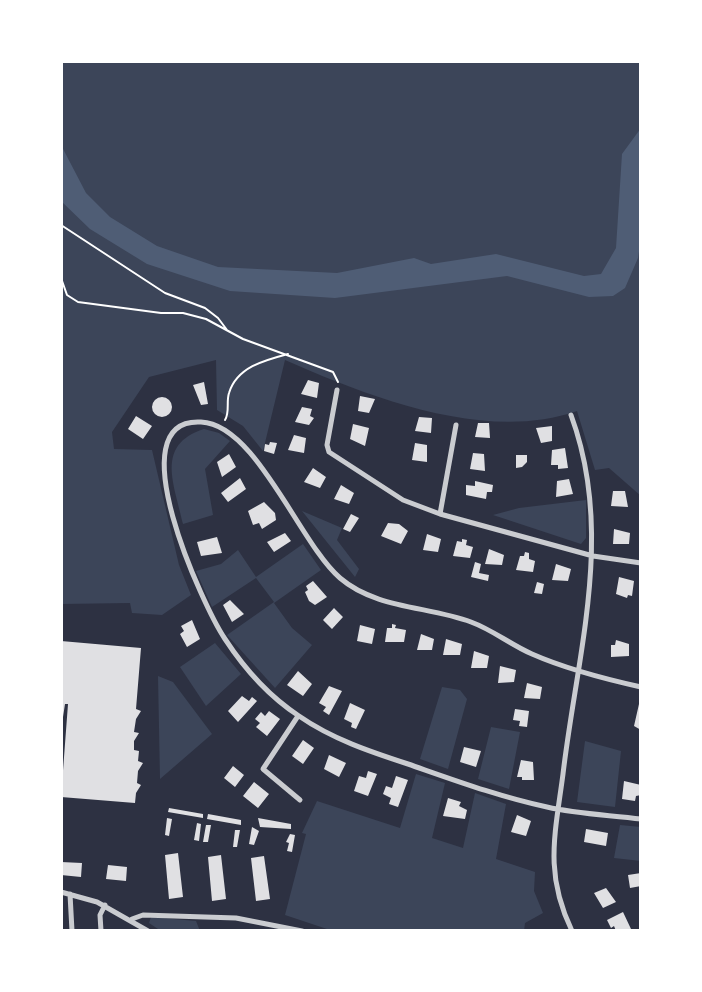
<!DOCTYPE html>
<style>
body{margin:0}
#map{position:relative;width:702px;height:992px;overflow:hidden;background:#2d3142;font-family:"Open Sans",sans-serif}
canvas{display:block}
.frame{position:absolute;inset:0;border:63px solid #fff;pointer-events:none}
</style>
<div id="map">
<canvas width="702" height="992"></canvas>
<div class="frame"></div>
</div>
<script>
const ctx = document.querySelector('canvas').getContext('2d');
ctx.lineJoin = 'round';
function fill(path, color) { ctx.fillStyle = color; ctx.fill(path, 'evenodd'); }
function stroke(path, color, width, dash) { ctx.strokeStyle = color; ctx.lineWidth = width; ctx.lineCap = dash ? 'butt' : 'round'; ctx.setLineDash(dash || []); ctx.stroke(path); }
const green = new Path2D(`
 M61,61H641V496L609,468L595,470L577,411C486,443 369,397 285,360L263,451L243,426L217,410L216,360L149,377L112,432L114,449L152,450L179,565L191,595L162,615L132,613L130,603L61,604Z
 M204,429L219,433L230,441L205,469L213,515L183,524C175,485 154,445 204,429Z
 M586,500V538L581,544L493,515L519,508Z
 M302,511L342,528L337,540L359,569L355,577Z
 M303,544L321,570L274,603L292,628L312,645L275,688L227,635L274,602L256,578L212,607L196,571L221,564L238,550L256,577Z
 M215,643L241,674L206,706L180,667Z
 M158,676L173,682L212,734L160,779Z
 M442,687L460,690L467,699L448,769L420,759Z
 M491,727L520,732L509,789L478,779Z
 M585,741L621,751L615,807L577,802Z
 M416,774L445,783L432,838L463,848L475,793L506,804L496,859L535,872L534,891L543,913L525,923L524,931H333L285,915L306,834L302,833L317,801L400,828Z
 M620,825L641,827V861L614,858Z
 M151,917L196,921L200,931H161L149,923Z`);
const water = new Path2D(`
 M641,128V238L638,258L625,288L613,296L589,297L507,276L335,298L230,291L147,264L90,229L61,201V145L86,193L110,217L157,246L218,267L337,273L414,258L431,264L496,254L584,276L601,274L616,248L622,154Z`);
const building = new Path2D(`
 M308,380L319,383L317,398L301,394Z
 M204,382L208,404L201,405L193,385Z
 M360,396L375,399L369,413L358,411Z
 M152 407a10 10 0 1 1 20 0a10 10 0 1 1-20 0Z
 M302,407L312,409L310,416L314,418L309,425L295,422Z
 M136,416L152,426L143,439L128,429Z
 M419,417L432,418L431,433L415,431Z
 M478,423H489L490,438L475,437Z
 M353,424L369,428L365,446L350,439Z
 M552,426V441L541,443L536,428Z
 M294,435L306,438L304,453L288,450Z
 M270,442L277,443L274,454L264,451L265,444L269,445Z
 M415,443L427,445V462L412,460Z
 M565,448L568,468L558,469V465H551L552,450Z
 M473,453L484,454L485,471L470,469Z
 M229,454L236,467L222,477L217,462Z
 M516,455H527V462L522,467L516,468Z
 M313,468L326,477L320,488L304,482Z
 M240,478L246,489L228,502L221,493Z
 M569,479L573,494L556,497L557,481Z
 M475,481L493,485L492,492H487L486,499L466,495V485L475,486Z
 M341,485L354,493L349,504L334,499Z
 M613,491H625L628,507L611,506Z
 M264,502L275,513L276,520L262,529L259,523L253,525L248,511Z
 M351,514L359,518L350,532L343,529Z
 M388,523L399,524L408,531L401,544L381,536Z
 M614,529L630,533L629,544H613Z
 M285,533L291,541L274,552L267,542Z
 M427,534L441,539L438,552L423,550Z
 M217,537L222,553L201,556L197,542Z
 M462,539L467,540L466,545L473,547L470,558L453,556L457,541L462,542Z
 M489,549L504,555L502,565L485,564Z
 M525,552L529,553V559L535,561L533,572L516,570L520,556H524Z
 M475,562L481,564L479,573L489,575L488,581L471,577Z
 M556,564L571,569L568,581L552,580Z
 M619,577L634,581L632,596L628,595L627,598L616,594Z
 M313,581L327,597L315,605L309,601L305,592L308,590L306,586Z
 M537,582L544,584L542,594L534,593Z
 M230,600L244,614L232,622L223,605Z
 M334,608L343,617L332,629L323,620Z
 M192,620L200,639L187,647L180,634L184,631L181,626Z
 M392,624L396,625L395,628L406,630L404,642H385L387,628H392Z
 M360,625L375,629L372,644L357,641Z
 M421,634L434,639L432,650H417Z
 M446,639L462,644L460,655H443Z
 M616,640L629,644V656L611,657V645H615Z
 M61,641L141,648L136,709L141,711L136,719L134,732L139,733L134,741V750L139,751L138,761L143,763L138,771L137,783L141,785L136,793L135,803L61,797L68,704H65L61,730Z
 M474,651L489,656L487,668H471Z
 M500,666L516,670L514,682L498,683Z
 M298,671L312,684L303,696L287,685Z
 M527,683L542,687L540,699L524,698Z
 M329,686L342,691L329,715L323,711L326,707L319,703Z
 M242,696L249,701L252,697L257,701L238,722L228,711Z
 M350,703L365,710L356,729L351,727L352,723L344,719Z
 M639,704H641V730L634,726Z
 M515,709L529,711L527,727L519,726L520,721L513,720Z
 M269,711L280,719L267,736L256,727L260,723L255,719L261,712L265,716Z
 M303,740L314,748L303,764L292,756Z
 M464,747L481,751L476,767L460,762Z
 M329,755L346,763L339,777L324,769Z
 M521,760L533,762L534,780H522V777H517Z
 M233,766L244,775L235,787L224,778Z
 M368,771L377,774L368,796L354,791L359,776L366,778Z
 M396,776L408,780L398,807L389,804L391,798L383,794L386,786L392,788Z
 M624,781L641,785V795L636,796L635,801L622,799Z
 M254,782L269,794L258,808L243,796Z
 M448,798L461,802L459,806L467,810L465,819L443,816Z
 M169,808L203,814V818L168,812Z
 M208,814L241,820V825L207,819Z
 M517,815L531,821L526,836L511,832Z
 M167,818L172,819L169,836L165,835Z
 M258,818L291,824V829L260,827Z
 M197,823L201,824L199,841L194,840Z
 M206,825H211L208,842H203Z
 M252,827L259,831L254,845L249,844Z
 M586,829L608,833L606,846L584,842Z
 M235,830H240L237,847H233Z
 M290,834L295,835L292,852L287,851L289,843L286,842Z
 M178,853L183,897L169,899L165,855Z
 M221,855L226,899L212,901L208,857Z
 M264,856L270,899L256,901L251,858Z
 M61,862L82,863L81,877L61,875Z
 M108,865L127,867L126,881L106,879Z
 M641,873V886L630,888L628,875Z
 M606,888L616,902L603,908L594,893Z
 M623,912L631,929L616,931L614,926L611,928L607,920Z`);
const path = new Path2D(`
 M61,225L165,293L205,308L218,318L227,330
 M61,278L67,295L78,302L161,313H183L206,319L243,339L333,372L338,382
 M225,420C230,412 226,402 229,393C237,367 265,360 288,354`);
const minor = new Path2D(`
 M337,390L327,445L329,452L403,500L440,514L593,556L641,563
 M571,415C615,534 577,654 563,774C555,835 544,873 572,931
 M440,514L456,425
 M641,687C605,679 566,669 532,654C511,645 493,630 471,622C429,606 376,609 340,578C300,544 256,424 201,422C115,417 204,608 225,639C244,668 270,697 299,716C332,739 371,752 408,764C454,780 500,797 547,807C577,814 610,815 641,819
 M298,716L263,769L300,800
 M61,892L97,902L148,931
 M70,894L72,931
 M132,919L143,915L236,918L302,931
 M101,931L100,915L105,905`);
fill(green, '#3c4559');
fill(water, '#4f5d75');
fill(building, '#e0e0e3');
stroke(path, '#fff', 2);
stroke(minor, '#caccd0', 5);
</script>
